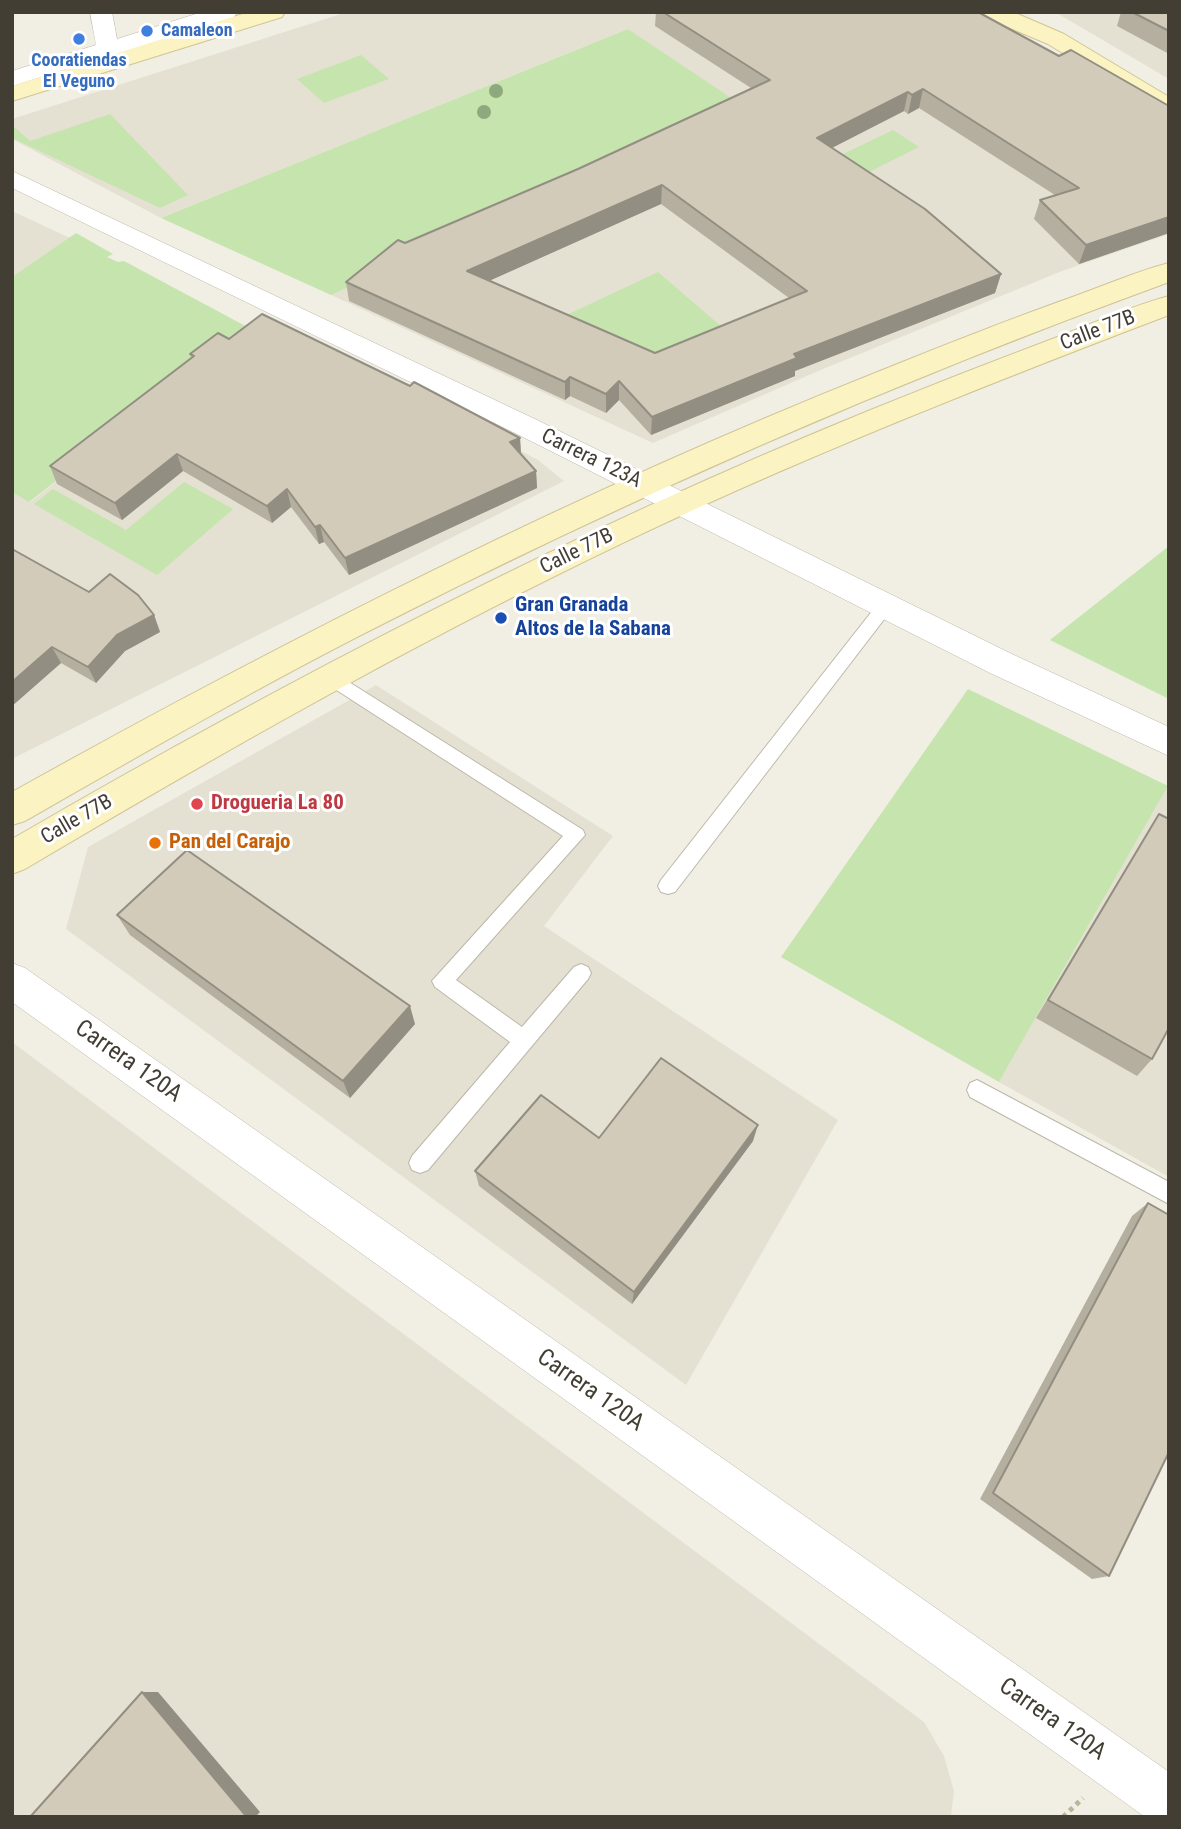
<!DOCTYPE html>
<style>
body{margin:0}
#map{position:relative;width:1181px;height:1829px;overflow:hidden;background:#f1eee4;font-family:"Roboto Condensed",sans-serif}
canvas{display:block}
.frame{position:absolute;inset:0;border:14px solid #433e34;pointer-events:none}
</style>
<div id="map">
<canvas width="1181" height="1829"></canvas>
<div class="frame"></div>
</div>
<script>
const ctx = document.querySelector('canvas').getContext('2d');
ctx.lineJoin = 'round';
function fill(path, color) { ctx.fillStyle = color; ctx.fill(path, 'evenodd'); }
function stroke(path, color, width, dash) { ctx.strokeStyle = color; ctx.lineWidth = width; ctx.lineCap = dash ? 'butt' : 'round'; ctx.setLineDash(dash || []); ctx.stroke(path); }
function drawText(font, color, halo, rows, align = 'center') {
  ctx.font = font + ' "Roboto Condensed",sans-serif'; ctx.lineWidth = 6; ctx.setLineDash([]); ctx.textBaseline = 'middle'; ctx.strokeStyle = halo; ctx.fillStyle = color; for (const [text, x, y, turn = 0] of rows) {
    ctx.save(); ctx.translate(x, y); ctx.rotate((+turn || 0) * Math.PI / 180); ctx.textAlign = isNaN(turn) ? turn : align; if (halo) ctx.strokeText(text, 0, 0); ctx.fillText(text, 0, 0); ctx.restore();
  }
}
const residential = new Path2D(`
 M347,12H917L954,17L1169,127V234L1062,271L823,369L653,443L331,295L748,111L628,29L161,218L12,139V119Z
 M1055,12H1169V79Z
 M12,211L70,238L12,277Z
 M260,322L411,393L538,460L564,481L12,759V492L30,502Z
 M376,685L613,836L544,926L838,1120L686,1385L66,929L88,847Z
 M1168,786L1169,787V1177L999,1082Z
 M12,1042L924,1722L944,1756L954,1791L951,1817H12Z`);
const green = new Path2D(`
 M628,29L749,110L331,295L161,218Z
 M361,55L389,79L324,103L297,79Z
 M110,114L188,195L160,208L12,138V125L30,141Z
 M893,130L919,147L869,172L843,154Z
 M76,233L113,254L107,257L118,262L124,261L251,329L29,502L12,492V277Z
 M658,272L730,334L646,369L554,321Z
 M184,482L233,509L157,575L34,504L53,489L126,530Z
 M1169,546V699L1050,640Z
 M968,689L1168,786L999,1082L781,957Z`);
const path = new Path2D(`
 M1063,1817L1083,1798`);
const lane = new Path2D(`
 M886,599L892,601L894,605L892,609L675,892L668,894L661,892L658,886L661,880L880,601Z
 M330,670L583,830L585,835L456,980L522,1027L574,967L581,964L588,967L591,973L588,979L428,1170L420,1173L412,1170L409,1163L412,1156L510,1042L435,987L432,981L563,836L324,682L321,677L324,672Z
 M977,1080L1169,1182V1204L970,1097L967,1090L970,1083Z`);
const street = new Path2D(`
 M90,12H112L117,39L202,12H237L234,17L120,53L122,62L118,67H102L98,59L12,86V71L96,45Z
 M12,171L537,420L1014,655L1169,727V756L990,673L517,434L12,188Z
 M12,963L25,968L1169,1772V1817H1145L12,1002Z`);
const secondary = new Path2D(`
 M249,12H285L282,17L12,101V86Z
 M981,12H1013L1064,34L1169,97V115L1160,113L1048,44L984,17Z
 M1169,263V282C891,383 622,501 359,636C246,694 135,758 25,821L12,825V792C292,636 577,492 875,373C942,346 1010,319 1078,295C1108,284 1138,271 1169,263Z
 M1169,296V315C962,394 755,476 557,575C375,665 199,766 25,869L12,874V839C292,677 569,533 868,411C932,385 996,360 1060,336C1096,322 1132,306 1169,296Z`);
const trees = [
 [496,91],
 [484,112]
];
const wall = new Path2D(`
 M656,12H921L1059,56L1169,106V233L1079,264L1034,219L1040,200L1055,195L919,108L908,114L904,111L832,148L1001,274L995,293L795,371V376L651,435L619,400L606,413L570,396L565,400L349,301L346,282L405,243L578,169L751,88L655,26ZM661,204L789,298L655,353L490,280Z
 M1121,12H1169V54L1117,26Z
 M229,339L520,438L521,454L536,471L537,488L349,575L324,542L319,544L291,507L272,523L183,471L122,520L57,484L50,466L192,358L190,354Z
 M12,549L89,592L154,615L160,632L125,651L96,683L61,663L12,706Z
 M1159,814L1152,1059L1137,1076L1036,1018L1145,836Z
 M117,915L415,1024L350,1098L130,935Z
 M753,1141L632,1304L479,1186L475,1171Z
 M1148,1203L1109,1576L1092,1579L980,1499L1132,1216Z`);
const shadedWall = new Path2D(`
 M923,89L919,108L908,114L912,95Z
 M908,92L904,111L814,157L817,138Z
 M662,185L661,204L469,290L467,271Z
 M1169,217V233L1079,264L1086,245Z
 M1001,274L995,293L795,371V376L651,435L652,417L794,354Z
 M570,377V396L565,400V382Z
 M619,381V400L606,413V394Z
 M520,438L521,455L510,442Z
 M177,454L183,471L122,520L115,503Z
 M536,471L537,488L349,575L345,558Z
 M287,489L291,507L272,523L267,506Z
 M320,525L324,542L319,544L315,527Z
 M154,615L160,632L125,651L96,683L88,667L117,635Z
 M52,647L61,663L12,706V682Z
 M410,1006L415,1024L350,1098L343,1081Z
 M758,1125L753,1141L632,1304L634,1292Z
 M142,1692H158L260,1812L255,1817H247Z`);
const building = new Path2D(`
 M663,12H978L1059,56L1071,50L1169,106V217L1086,245L1040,200L1079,188L923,89L912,95L908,92L817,138L925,209L1001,274L794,354L797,358L652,417L619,381L606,394L570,377L565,382L346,282L398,240L405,243L578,169L770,80ZM662,185L807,291L655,353L467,271Z
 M1132,12H1169V31Z
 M262,314L410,386L414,382L520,438L510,442L536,471L345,558L320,525L315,527L287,489L267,506L177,454L115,503L50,466L194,356L190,354L218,333L229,339Z
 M12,549L89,592L110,574L138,595L154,615L117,635L88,667L52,647L12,682Z
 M1159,814L1169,819V1028L1152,1059L1048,1000Z
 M187,850L410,1006L343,1081L117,915Z
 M661,1058L758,1125L634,1292L475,1171L541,1095L599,1138Z
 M1148,1203L1169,1215V1452L1109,1576L993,1493Z
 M142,1692L247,1817H30Z`);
const markers = [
 [147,31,7,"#3f7fe0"],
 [79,39,7,"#3f7fe0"],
 [501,618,7,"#1a4fb4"],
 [197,804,7,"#e0444e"],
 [155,843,7,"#e8710a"]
];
const farShopnames = [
 ["Camaleon",161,31],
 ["Cooratiendas",79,61,"center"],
 ["El Veguno",79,82,"center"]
];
const streetNames = [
 ["Calle 77B",1098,331,-21],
 ["Carrera 123A",591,459,26],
 ["Calle 77B",577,552,-26],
 ["Calle 77B",77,820,-30]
];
const transitNames = [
 ["Gran Granada",515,606],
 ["Altos de la Sabana",515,630]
];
const healthNames = [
 ["Drogueria La 80",211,804]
];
const foodNames = [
 ["Pan del Carajo",169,843]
];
const nearStreetnames = [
 ["Carrera 120A",128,1062,35],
 ["Carrera 120A",590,1391,35],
 ["Carrera 120A",1052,1720,35]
];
fill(residential, '#e5e1d2');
fill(green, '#c6e4ae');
stroke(lane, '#bcb7a7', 2);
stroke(street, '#bcb7a7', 1);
stroke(secondary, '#cfc596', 2);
stroke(path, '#bdb499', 5, [4.5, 4.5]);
fill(lane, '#fff');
fill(street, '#fff');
fill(secondary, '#fcf3c3');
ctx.fillStyle = '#8fa97e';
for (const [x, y] of trees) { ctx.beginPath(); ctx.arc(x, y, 7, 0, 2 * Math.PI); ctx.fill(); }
fill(wall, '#b5afa0');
fill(shadedWall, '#938e82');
fill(building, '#d2cbba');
stroke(building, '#938e82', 2);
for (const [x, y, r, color] of markers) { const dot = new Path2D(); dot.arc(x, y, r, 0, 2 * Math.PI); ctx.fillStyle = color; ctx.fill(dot); stroke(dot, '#fff', 2.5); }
drawText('bold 18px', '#366cbe', '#fff', farShopnames, 'left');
drawText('21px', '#433e34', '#fff', streetNames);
drawText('bold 21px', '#164399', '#fff', transitNames, 'left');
drawText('bold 21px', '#be3a42', '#fff', healthNames, 'left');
drawText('bold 21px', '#c56008', '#fff', foodNames, 'left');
drawText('24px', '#433e34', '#fff', nearStreetnames);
</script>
